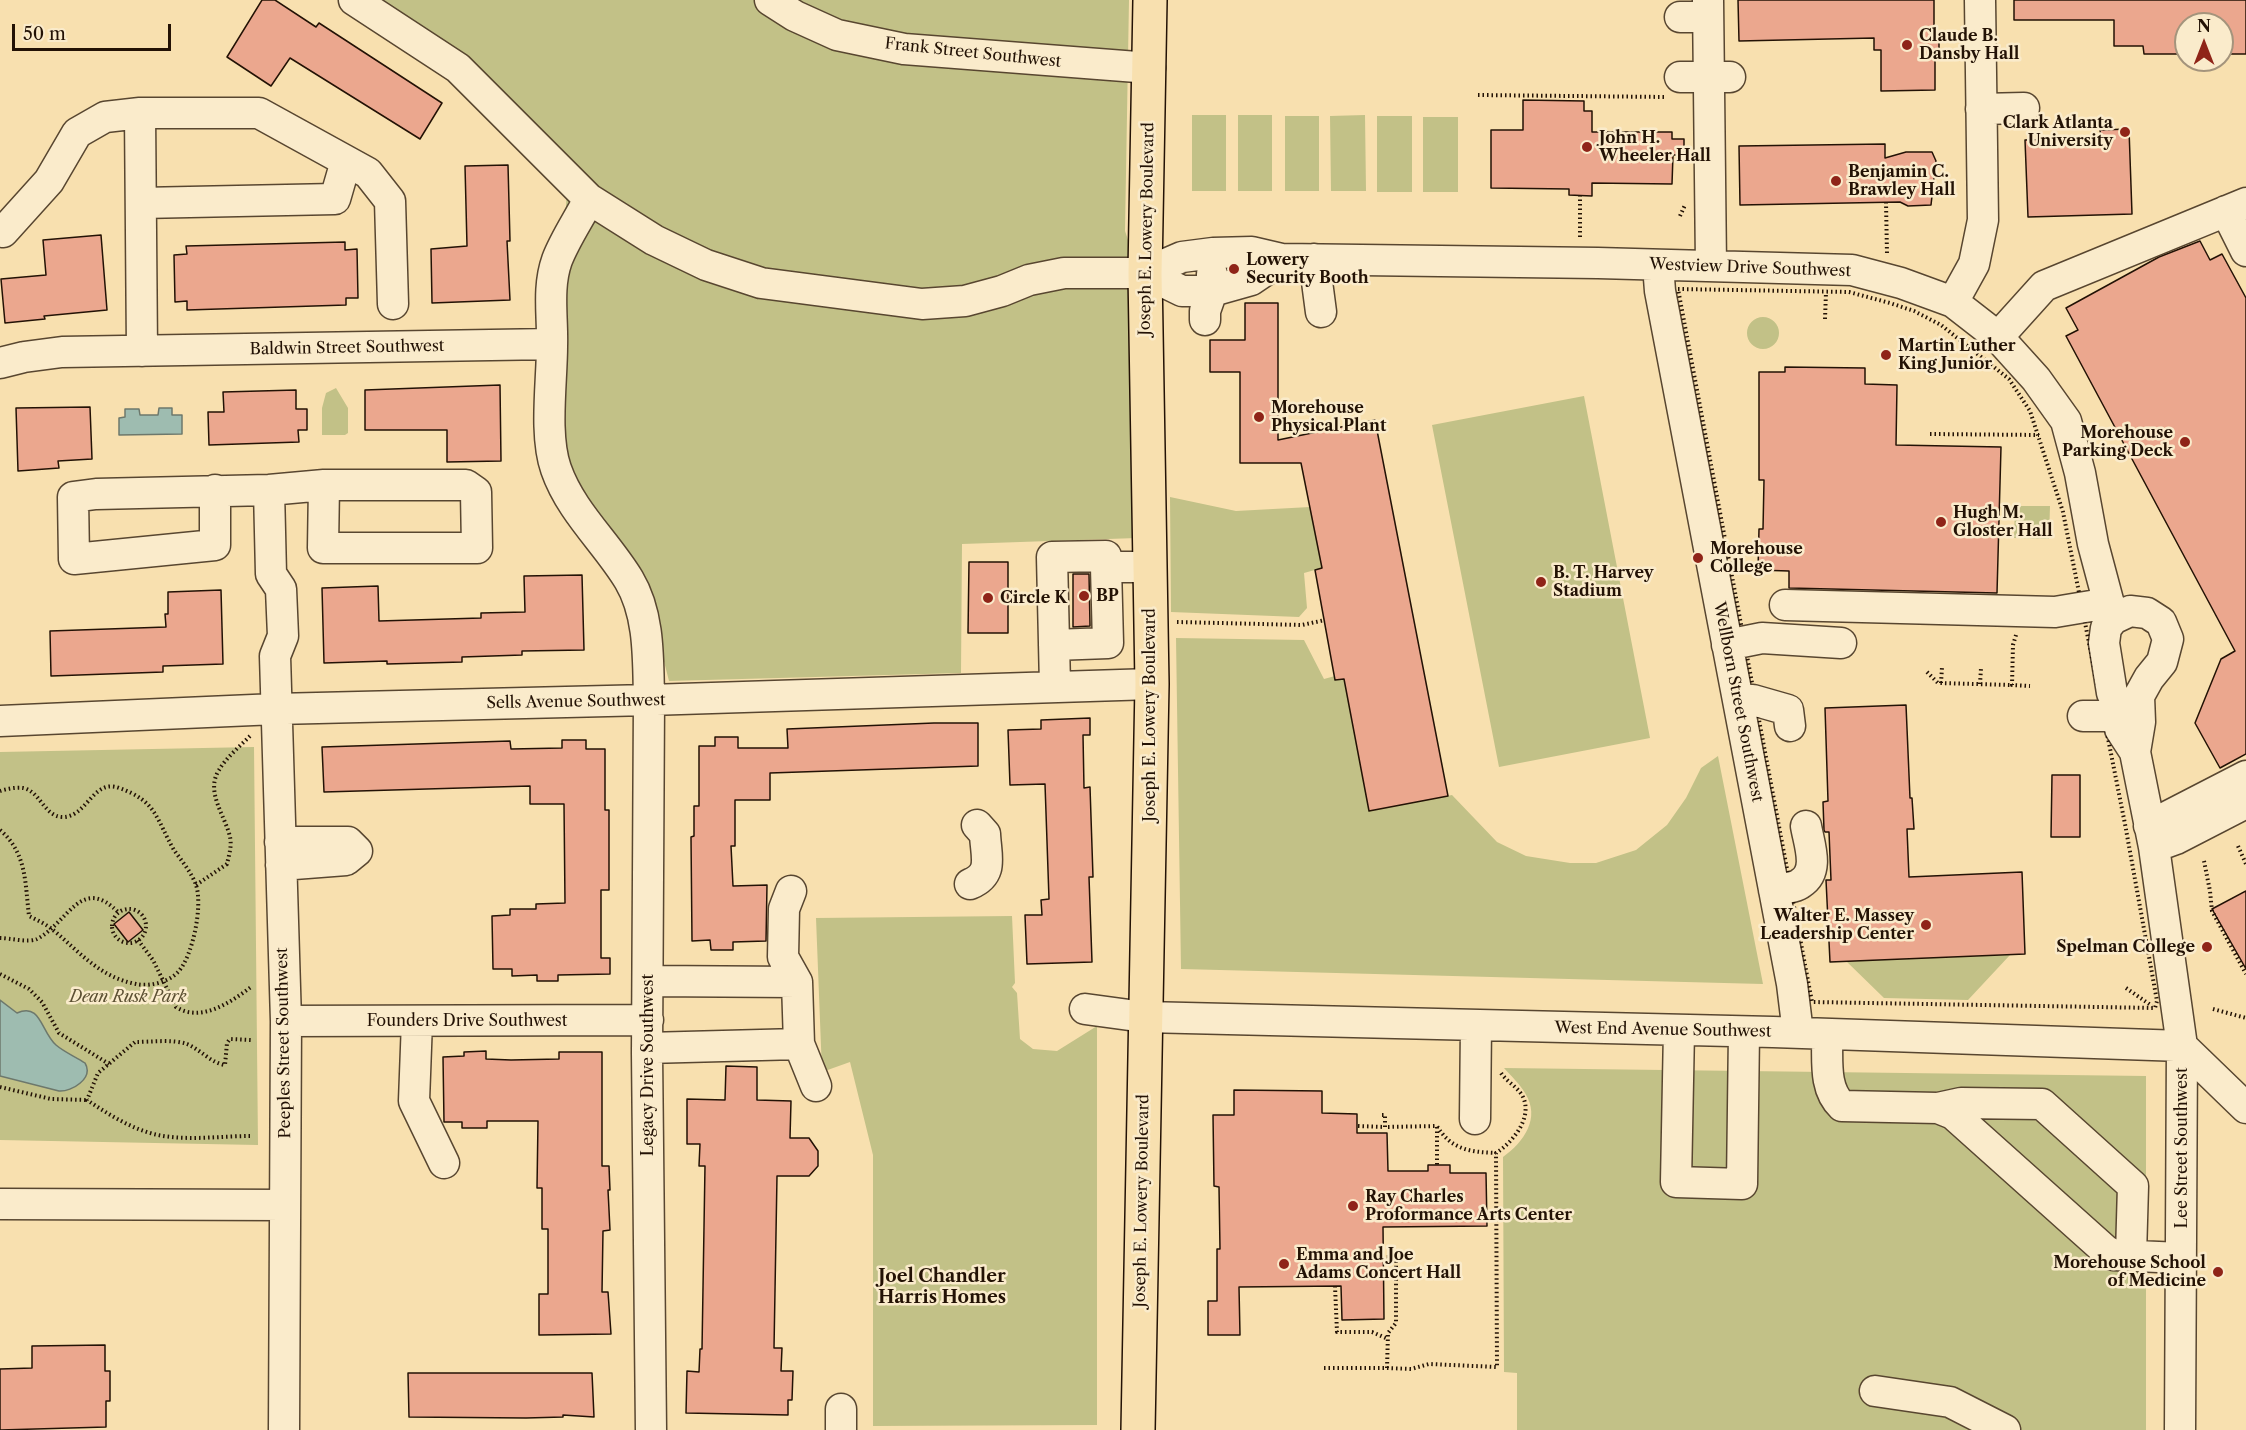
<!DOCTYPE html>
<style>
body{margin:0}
#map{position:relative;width:2246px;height:1430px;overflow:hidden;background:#f8e0af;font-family:"Libre Caslon Text",serif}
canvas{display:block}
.north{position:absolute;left:2174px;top:12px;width:60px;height:60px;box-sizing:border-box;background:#faebcb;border:2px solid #a4947c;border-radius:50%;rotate:0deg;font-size:16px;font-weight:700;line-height:24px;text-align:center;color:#231205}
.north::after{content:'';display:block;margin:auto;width:21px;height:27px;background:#8f2418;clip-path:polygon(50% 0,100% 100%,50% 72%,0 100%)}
.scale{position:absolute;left:12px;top:24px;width:159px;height:27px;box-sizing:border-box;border:3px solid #231205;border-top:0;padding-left:8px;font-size:18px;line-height:21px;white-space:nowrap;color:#231205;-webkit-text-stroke:4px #faebcb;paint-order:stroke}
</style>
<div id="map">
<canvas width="2246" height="1430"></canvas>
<div class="north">N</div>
<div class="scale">50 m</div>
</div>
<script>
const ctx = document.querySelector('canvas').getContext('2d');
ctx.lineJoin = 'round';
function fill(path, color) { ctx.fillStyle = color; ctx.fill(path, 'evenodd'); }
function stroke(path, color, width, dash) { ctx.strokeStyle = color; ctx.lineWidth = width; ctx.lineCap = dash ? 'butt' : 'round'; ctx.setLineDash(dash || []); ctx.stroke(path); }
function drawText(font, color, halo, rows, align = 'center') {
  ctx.font = font + ' "Libre Caslon Text",serif'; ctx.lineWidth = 5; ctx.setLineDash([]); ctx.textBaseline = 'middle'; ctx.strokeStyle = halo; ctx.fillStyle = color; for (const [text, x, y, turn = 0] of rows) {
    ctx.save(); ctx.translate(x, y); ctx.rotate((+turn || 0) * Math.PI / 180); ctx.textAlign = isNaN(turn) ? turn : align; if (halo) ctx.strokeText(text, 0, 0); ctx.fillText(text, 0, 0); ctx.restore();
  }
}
const green = new Path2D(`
 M337,0H1129L1125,231L1150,305L1137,538L962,544L961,673L669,681L644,583L566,465L559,331L567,187L492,115L409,47Z
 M1192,115H1226V191H1192Z
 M1238,115H1272V191H1238Z
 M1365,115L1366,191H1331L1330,116Z
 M1285,116H1319V191H1285Z
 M1377,116H1412V192H1377Z
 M1423,117H1458V192H1423Z
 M1747 333a16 16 0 1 1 32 0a16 16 0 1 1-32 0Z
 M336,388L348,408V433L345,435H322V408L326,393Z
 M1584,396L1650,738L1499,767L1432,425Z
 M1170,497L1236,511L1310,507L1322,568L1304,573L1307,608L1299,617L1171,612Z
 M2015,506H2050L2049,539L2014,538Z
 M1176,638L1304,640L1324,679L1335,676L1344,679L1369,811L1452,795L1497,842L1526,856L1570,863H1596L1636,850L1667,825L1686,798L1701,768L1718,756L1763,984L1181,969Z
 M254,747L258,1145L0,1140V752Z
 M1012,916L1015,983L1012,987L1017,993L1020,1039L1033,1049L1057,1051L1097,1026V1425L873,1426V1155L850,1062L822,1072L816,918Z
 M2010,955L1968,1000L1884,998L1846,961Z
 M1504,1068L2146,1076V1430H1517V1373L1504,1372L1503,1157C1524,1142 1541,1118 1525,1093C1520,1084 1511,1076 1504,1068Z`);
const water = new Path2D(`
 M159,408H172V415H182V434L119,435V418L125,417V409H139L140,415H158Z
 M0,1000L17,1013C41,1002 41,1032 56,1045C64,1052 76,1057 85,1063C94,1078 72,1092 59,1091L0,1076Z`);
const building = new Path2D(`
 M262,0H275L316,27L319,23L442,103L420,139L290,58L271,86L227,57Z
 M1738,0H1934V36H1939V55H1935V90L1881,91V50H1874V38L1739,41Z
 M2014,0H2246V54H2222V24H2186V54H2144L2143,46H2114V20H2014Z
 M1523,100L1584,101V111H1592V132H1672V139H1684V155H1673L1672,184L1592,183V196L1569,195V189L1491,188V130H1523Z
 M2129,129L2132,214L2028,217L2025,140L2101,138L2100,130Z
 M1885,144V158L1906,152H1932L1936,161L1931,205L1908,206L1900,202L1740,205L1739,146Z
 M508,165L510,241H507L510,300L432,303L431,249L467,246L465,166Z
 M101,235L107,310L44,316L45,319L5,323L1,279L46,275L43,240Z
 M2200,241L2210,260L2222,254L2246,298V754L2220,768L2195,723L2221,659L2235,651L2066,336L2078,330L2066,308L2159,257Z
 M345,242V250L357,249L358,298H346V305L187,310V301L175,302L174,255L187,254L186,246Z
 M1245,303H1278V440L1375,420L1448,796L1369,811L1344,679L1335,680L1315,570L1322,568L1301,463H1240V372H1210V340H1245Z
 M1785,367L1865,368V384L1897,385L1896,445L2001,447L1997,593L1789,588V571L1758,570L1759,529H1763L1764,480H1759V372H1785Z
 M500,385L501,461L447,462V430H365V390Z
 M296,390V409H307V430H298L299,442L209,445L208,412H224L223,392Z
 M90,407L92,459L58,461L59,468L18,471L16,408Z
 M969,562H1008V633H968Z
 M1073,574H1089L1090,626L1073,627Z
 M582,575L584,650L522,651V655L462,657V662L387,664V661L324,663L322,588L378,586L379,621L481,618V613L525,612L524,576Z
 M221,590L223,664L163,666V672L51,676L50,631L166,627L165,614H168V592Z
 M1906,705L1910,798H1912L1914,829H1907L1909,877L2022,872L2025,954L1830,962L1826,880H1831L1829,832H1825L1824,830L1823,802L1828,801L1825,708Z
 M1090,718V735H1083L1084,788L1090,787L1093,877H1089L1092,962L1027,964L1025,915H1042L1041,900L1049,899L1045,784L1010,785L1008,730L1041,729V720Z
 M934,723H978V766L770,773V800H735V846H731L733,886L767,885L766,941L733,942V950H711L710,940L692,941L691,837L694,836V806H699V746H715V737H738V748H788L787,729Z
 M562,740H586V749H605V810H609V890H601V958H610V974L558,975V981H537V975L512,976V969H493L492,916L510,915V909H536V904L565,903L564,804H530V786L324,792L322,747L510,741L511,749L562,748Z
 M2052,775H2080V837H2051Z
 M2246,891V969L2212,909Z
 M129,912L143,930L128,942L114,924Z
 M486,1051V1059L511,1060L559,1059V1052H602V1166H609L610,1190H608L610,1230L603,1231L602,1292H608L611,1334L539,1335V1294H548V1229H542V1188H537L538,1121H487V1128H462V1122H444L443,1057L464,1056V1052Z
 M726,1066L757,1067V1100L791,1101L790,1138H809L818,1151V1166L809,1176H777L774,1348H782L781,1371H793L792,1400H788V1415L686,1413L687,1371L699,1372L700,1349H702L705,1166H699L700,1144H687V1099L725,1100Z
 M1234,1090L1322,1091V1113L1357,1114V1133H1387L1388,1171H1428V1165H1450V1173H1486L1487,1226L1383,1227L1384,1319L1342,1320L1341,1286L1239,1287L1240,1335H1208V1301H1217V1249H1220L1219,1187L1214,1186L1213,1115H1234Z
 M105,1345V1371H110V1401H106V1427L0,1430V1369L32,1368V1346Z
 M408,1373H592L594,1417L563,1415V1417L526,1418L409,1417Z`);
const path = new Path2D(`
 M1478,95L1666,97
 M1580,195V239
 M1886,202L1887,254
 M1680,216L1685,205
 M1678,289L1849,292L1890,303L1914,311L1941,325L2009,379L2030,411L2063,512L2125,824L2157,1001L2155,1008L1812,1002Z
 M1825,319L1826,292
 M1930,434L2039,435
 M1177,622L1302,625L1325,620
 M2016,635L2013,645L2012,685L2030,686
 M1927,672L1938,683L2012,685
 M1941,683L1942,667
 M1980,684L1981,668
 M0,791C6,789 16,787 23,788C40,791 44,816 62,817C87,818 93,778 119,788C157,801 156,819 174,850C181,860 192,873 196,885C203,905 193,956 178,972C169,982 149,987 136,984C99,977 80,952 53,930C46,924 37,920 29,916C25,883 27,853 0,830
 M2238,846L2246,864
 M2204,861L2210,891L2212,911L2246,974
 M196,885L227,864C229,855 232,846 230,837C225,815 205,792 219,770C226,758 239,747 250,736
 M112 926a17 17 0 1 1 34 0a17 17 0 1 1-34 0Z
 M0,938C10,938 28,943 37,939C69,922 81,874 119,913
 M138,940L153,960L176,1007C201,1023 231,1002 251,987
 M0,974L29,989L42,1002L59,1033L109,1064
 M2126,988L2152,1006
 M2213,1009L2246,1018
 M0,1087L51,1099L87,1100
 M1382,1115H1385V1127L1437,1126C1451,1150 1471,1152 1496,1153
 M1358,1126L1385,1127
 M1437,1127V1165
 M250,1136C221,1136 187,1141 158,1135C133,1130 108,1114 87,1100L98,1073L135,1042C150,1042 173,1039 187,1044C201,1050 211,1063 225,1065L227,1043L230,1039L251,1040
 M1335,1286L1337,1332H1372L1388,1339
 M1324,1368H1387L1388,1333L1396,1323V1257H1384
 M1387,1368L1411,1369L1429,1364L1497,1367L1496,1153C1512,1143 1533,1118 1523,1097C1518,1087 1507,1082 1501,1073`);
const minor = new Path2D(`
 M354,0L458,68L589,199L654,240L706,265L761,283L922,304L965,301L1002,291L1029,280L1064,273H1145L1182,257L1213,253L1252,252L1282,259L1598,263L1852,270L1901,283L1953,302L1998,337L2036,379L2066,421L2080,473L2093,544L2113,619
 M770,0L795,16L837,35L904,49L1150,68
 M1708,0L1711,265
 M1680,17H1708
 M1680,77H1730
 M1981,109L2024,108
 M589,199C579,219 565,239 557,260C547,288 553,318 552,346C552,382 544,435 556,469C571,512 606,542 629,580C650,615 648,660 649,700L647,1053L651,1430
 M141,203L335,199L346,161
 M2226,211L2246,251
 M3,232L49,181L77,133L105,117L140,113
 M1314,259L1321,312
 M1658,265L1660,291L1792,984L1798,1033
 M1145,273L1182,291H1212L1251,280L1282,259
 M1953,302L1974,264L1983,220L1980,0
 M1205,320V311L1212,291V274
 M1998,337L2044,286L2246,203
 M142,351L140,113H259L368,173L390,201L393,304
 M0,363L24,357L62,352L552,344
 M215,490V545L74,559L73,497L96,494L269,490L324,485H466L476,492L477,548H323L324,485
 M269,490L271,574L281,589L283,636L275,656L286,1021L284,1430
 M1785,605L2055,612L2109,603
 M1054,645L1108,643L1106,567
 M1727,645L1762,638L1841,643
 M1055,686L1052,557L1106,556V567H1150
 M1738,700H1753L1788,710L1790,726
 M2083,716H2119
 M0,721L276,709L649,700L1152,684
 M2135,752L2120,729L2117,701L2112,693L2104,643L2106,628L2113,619L2130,611L2147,613L2161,622L2168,639L2162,662L2149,678L2139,696L2140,722L2135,752L2154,847L2182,1046L2180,1430
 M2149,826L2246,776
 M280,842H348L357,851L346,860L281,865
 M2154,847L2176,839L2246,803
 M970,884C994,874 986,857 985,834L977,825
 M1774,890C1782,888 1795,888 1801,883C1820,871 1809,844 1806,826
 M791,891L784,909L783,957L797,982
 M1085,1009L1144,1017L1773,1032L2182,1046
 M286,1021L648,1020
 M417,1021L414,1101L444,1163
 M1679,1030L1676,1182L1742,1184L1744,1032
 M1827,1034C1828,1059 1823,1088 1842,1106L1938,1108L1961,1103L2042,1104L2133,1186L2131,1255
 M799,1044L816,1086
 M2182,1046L2246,1108
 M647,1048L799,1044L797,982L648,981
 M1938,1108L1953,1114L2105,1250L2113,1255L2181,1258
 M1475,1119L1476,1025
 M0,1204L285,1205
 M1875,1391L1950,1402L2005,1430
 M841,1430V1409`);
const major = new Path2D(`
 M1138,1430L1152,684L1145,273L1150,0`);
const markers = [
 [1907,45,6,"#8f2418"],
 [2125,132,6,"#8f2418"],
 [1587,147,6,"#8f2418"],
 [1836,181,6,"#8f2418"],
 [1234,269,6,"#8f2418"],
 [1886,355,6,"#8f2418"],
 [1259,417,6,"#8f2418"],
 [2185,442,6,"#8f2418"],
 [1941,522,6,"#8f2418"],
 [1698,558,6,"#8f2418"],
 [1541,582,6,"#8f2418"],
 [1084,596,6,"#8f2418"],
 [988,598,6,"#8f2418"],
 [1926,925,6,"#8f2418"],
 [2207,947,6,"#8f2418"],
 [1353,1206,6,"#8f2418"],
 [1284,1264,6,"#8f2418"],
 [2218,1272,6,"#8f2418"]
];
const poiNames = [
 ["Claude B.",1919,36],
 ["Dansby Hall",1919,54],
 ["Clark Atlanta",2113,123,"right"],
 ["University",2113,141,"right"],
 ["John H.",1599,138],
 ["Wheeler Hall",1599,156],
 ["Benjamin C.",1848,172],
 ["Brawley Hall",1848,190],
 ["Lowery",1246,260],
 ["Security Booth",1246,278],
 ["Martin Luther",1898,346],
 ["King Junior",1898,364],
 ["Morehouse",1271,408],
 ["Physical Plant",1271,426],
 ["Morehouse",2173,433,"right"],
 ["Parking Deck",2173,451,"right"],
 ["Hugh M.",1953,513],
 ["Gloster Hall",1953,531],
 ["Morehouse",1710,549],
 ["College",1710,567],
 ["B. T. Harvey",1553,573],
 ["Stadium",1553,591],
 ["BP",1096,596],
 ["Circle K",1000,598],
 ["Walter E. Massey",1914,916,"right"],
 ["Leadership Center",1914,934,"right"],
 ["Spelman College",2195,947,"right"],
 ["Ray Charles",1365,1197],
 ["Proformance Arts Center",1365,1215],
 ["Emma and Joe",1296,1255],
 ["Adams Concert Hall",1296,1273],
 ["Morehouse School",2206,1263,"right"],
 ["of Medicine",2206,1281,"right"]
];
const streetNames = [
 ["Frank Street Southwest",973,53,6],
 ["Joseph E. Lowery Boulevard",1147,229,-89],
 ["Westview Drive Southwest",1750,268,2],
 ["Baldwin Street Southwest",347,348,-1],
 ["Sells Avenue Southwest",576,702,-1],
 ["Wellborn Street Southwest",1738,702,79],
 ["Joseph E. Lowery Boulevard",1150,715,-90],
 ["Founders Drive Southwest",467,1021],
 ["West End Avenue Southwest",1663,1030,1],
 ["Peeples Street Southwest",284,1043,-91],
 ["Legacy Drive Southwest",648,1065,-90],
 ["Lee Street Southwest",2182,1148,-90],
 ["Joseph E. Lowery Boulevard",1142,1201,-89]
];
const parkNames = [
 ["Dean Rusk Park",128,997]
];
const neighbourhoodNames = [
 ["Joel Chandler",942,1277],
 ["Harris Homes",942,1298]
];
fill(green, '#c2c187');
fill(water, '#9ebcb0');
stroke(water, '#6d786c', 1.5);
fill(building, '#eba78e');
stroke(building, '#231205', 1.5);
stroke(minor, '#584630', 33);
stroke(major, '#231205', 36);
stroke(path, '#231205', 4, [1.5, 3]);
stroke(minor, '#faebcb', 30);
stroke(major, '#f8e0af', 33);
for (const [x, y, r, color] of markers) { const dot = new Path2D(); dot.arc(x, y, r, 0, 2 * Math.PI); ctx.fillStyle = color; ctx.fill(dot); stroke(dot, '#faebcb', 2); }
drawText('bold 16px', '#231205', '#faebcb', poiNames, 'left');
drawText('16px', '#231205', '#faebcb', streetNames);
drawText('italic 16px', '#5b4f32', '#faebcb', parkNames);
drawText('bold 18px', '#231205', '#faebcb', neighbourhoodNames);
</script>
